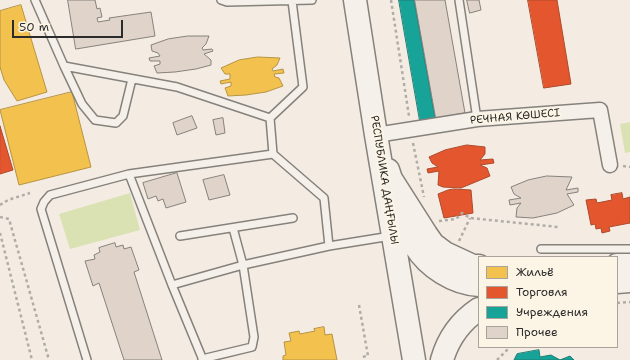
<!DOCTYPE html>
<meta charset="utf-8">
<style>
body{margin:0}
#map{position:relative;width:630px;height:360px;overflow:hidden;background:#f4ece2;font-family:"Shantell Sans",sans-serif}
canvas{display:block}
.legend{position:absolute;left:478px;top:256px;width:140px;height:92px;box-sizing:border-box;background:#fcf5e5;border:1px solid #a8a49b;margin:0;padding:5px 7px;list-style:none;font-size:12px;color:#2b2b2b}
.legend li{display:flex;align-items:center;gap:8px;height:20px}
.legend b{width:20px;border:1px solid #a8a49b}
.scale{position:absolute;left:12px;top:20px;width:111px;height:18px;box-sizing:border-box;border:2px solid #2b2b2b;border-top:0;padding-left:5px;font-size:12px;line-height:14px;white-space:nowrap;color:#2b2b2b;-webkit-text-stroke:3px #fcf5e5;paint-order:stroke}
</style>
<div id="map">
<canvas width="630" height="360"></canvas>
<ul class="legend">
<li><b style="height:11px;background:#f2c14e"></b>Жильё</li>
<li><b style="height:11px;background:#e4572e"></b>Торговля</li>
<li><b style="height:11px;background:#17a398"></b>Учреждения</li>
<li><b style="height:11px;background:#dfd3ca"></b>Прочее</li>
</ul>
<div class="scale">50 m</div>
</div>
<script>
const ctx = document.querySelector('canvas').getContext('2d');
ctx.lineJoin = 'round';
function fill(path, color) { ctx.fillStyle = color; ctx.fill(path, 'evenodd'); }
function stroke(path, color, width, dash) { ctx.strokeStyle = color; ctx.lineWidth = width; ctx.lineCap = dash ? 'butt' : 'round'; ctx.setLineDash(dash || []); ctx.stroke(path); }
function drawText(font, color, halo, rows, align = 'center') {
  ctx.font = font + ' "Shantell Sans",sans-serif'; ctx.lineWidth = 4; ctx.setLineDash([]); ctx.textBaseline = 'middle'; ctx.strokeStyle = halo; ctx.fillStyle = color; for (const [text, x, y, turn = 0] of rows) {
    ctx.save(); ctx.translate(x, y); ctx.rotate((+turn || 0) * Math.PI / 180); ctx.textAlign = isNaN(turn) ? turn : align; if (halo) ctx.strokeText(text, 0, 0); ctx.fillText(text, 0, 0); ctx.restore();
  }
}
const green = new Path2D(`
 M630,122V152L625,153L620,124Z
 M130,193L140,230L70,249L59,214Z`);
const homes = new Path2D(`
 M21,5L47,92L17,101L4,80L0,67V11Z
 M258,57L280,58L277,65L272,69L273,71L283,69L284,73L274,74L275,77L279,78L283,86L266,92L246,95L228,96L225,88L231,86V82L221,84L220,81L230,79V74H225L221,68L239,60Z
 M72,92L91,167L19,185L0,110Z
 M324,327L325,335L332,334L337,360H283V356L286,355L284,342L291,341L289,333L299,331L300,334L315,331L314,329Z`);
const shops = new Path2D(`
 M528,0H557L571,84L544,88Z
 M0,126L13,170L0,174Z
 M467,145L485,147V154L480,160L493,159L494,163L480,165L487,168L490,176L461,188L443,187L438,185L439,171L428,173L427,169L438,167L432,163L429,157L445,150Z
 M454,189L471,190L473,213L444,218L438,194L448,190Z
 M622,193L623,199L630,197V223L609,227L610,231L602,233L601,228L596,229L595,224L591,225L586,200L596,199L597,203L612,200L611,195Z`);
const public = new Path2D(`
 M399,0H414L435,118L420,121Z
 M539,350L540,357L551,355L560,360L570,356L574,360H514L517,354Z`);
const building = new Path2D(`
 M68,0H95L97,9L100,8L102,17L97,18L98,22L110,20L109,18L151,12L155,36L76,49Z
 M415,0H445L465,113L436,118Z
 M467,0H479L481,10L470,13Z
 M188,36H209L206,44L202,48L203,50L212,49L213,51L204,54L211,60V65L196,69L175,72L157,73L154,66L160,64V61H150L149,58L160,56L158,53L152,51L151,45L168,39Z
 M192,116L197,128L177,135L173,123Z
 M223,118L225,133L216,135L213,120Z
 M177,173L186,202L166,208L163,199L158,201L156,196L148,199L143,183Z
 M224,175L230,195L209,200L203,180Z
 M547,176L572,177L566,190L578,188V192L567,194L574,205L557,213L533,218L516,217L517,208L521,203L510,205L509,200L521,198L514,194L511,187L528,180Z
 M115,243L116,247L123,245L124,249L131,247L139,270L134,272L162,360H124L99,283L93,286L85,261L95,259L94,255L100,252L99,248Z`);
const path = new Path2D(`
 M391,0L409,116
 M413,143L424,197
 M623,166L630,167
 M0,205L8,200L30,193
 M0,217L9,219L49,360
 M439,221L456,219L462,213L470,218L558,227
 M0,233L32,360
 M459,241L470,218
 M617,303L630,302
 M359,305L368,356L361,357
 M497,360L510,347`);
const service = new Path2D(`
 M35,0L64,66L177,87L270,118
 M221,0L227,2L312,0
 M459,0L477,119
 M64,66L82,104L95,120L116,123L123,116L132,79
 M273,154L270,118L303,87L292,1
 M129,174L172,285
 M180,236L293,218
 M541,249H630
 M202,359L252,347L254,337L243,265L233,228
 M87,360L41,209L44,202L50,195L129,174L273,154L324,198L329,246
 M203,360L172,285L243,265L329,246L391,236`);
const minor = new Path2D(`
 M376,135L477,119L600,110L610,165`);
const primary = new Path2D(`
 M355,0L376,135L414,360
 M388,170L391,179L426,234L433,244L445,253L473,266H479
 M404,217C407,227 410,237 415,246C428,267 454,284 479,285
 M617,265H630
 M617,282L630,281
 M442,360C448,339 461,321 479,309`);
const streetNames = [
 ["РЕЧНАЯ КӨШЕСІ",515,117,-5],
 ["РЕСПУБЛИКА ДАҢҒЫЛЫ",384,180,81]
];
fill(green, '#dae2b4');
fill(homes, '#f2c14e');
stroke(homes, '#b69444', 1);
fill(shops, '#e4572e');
stroke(shops, '#ac4a2d', 1);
fill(public, '#17a398');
stroke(public, '#1d7f77', 1);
fill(building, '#dfd3ca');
stroke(building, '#85827d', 1);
stroke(service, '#85827d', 10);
stroke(minor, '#85827d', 17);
stroke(primary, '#85827d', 25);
stroke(path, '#b0ada9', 2.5, [3, 3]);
stroke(service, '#f5f1ea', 7);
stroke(minor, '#f5f1ea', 14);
stroke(primary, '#f5f1ea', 22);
drawText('11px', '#2b2b2b', '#fcf5e5', streetNames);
</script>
